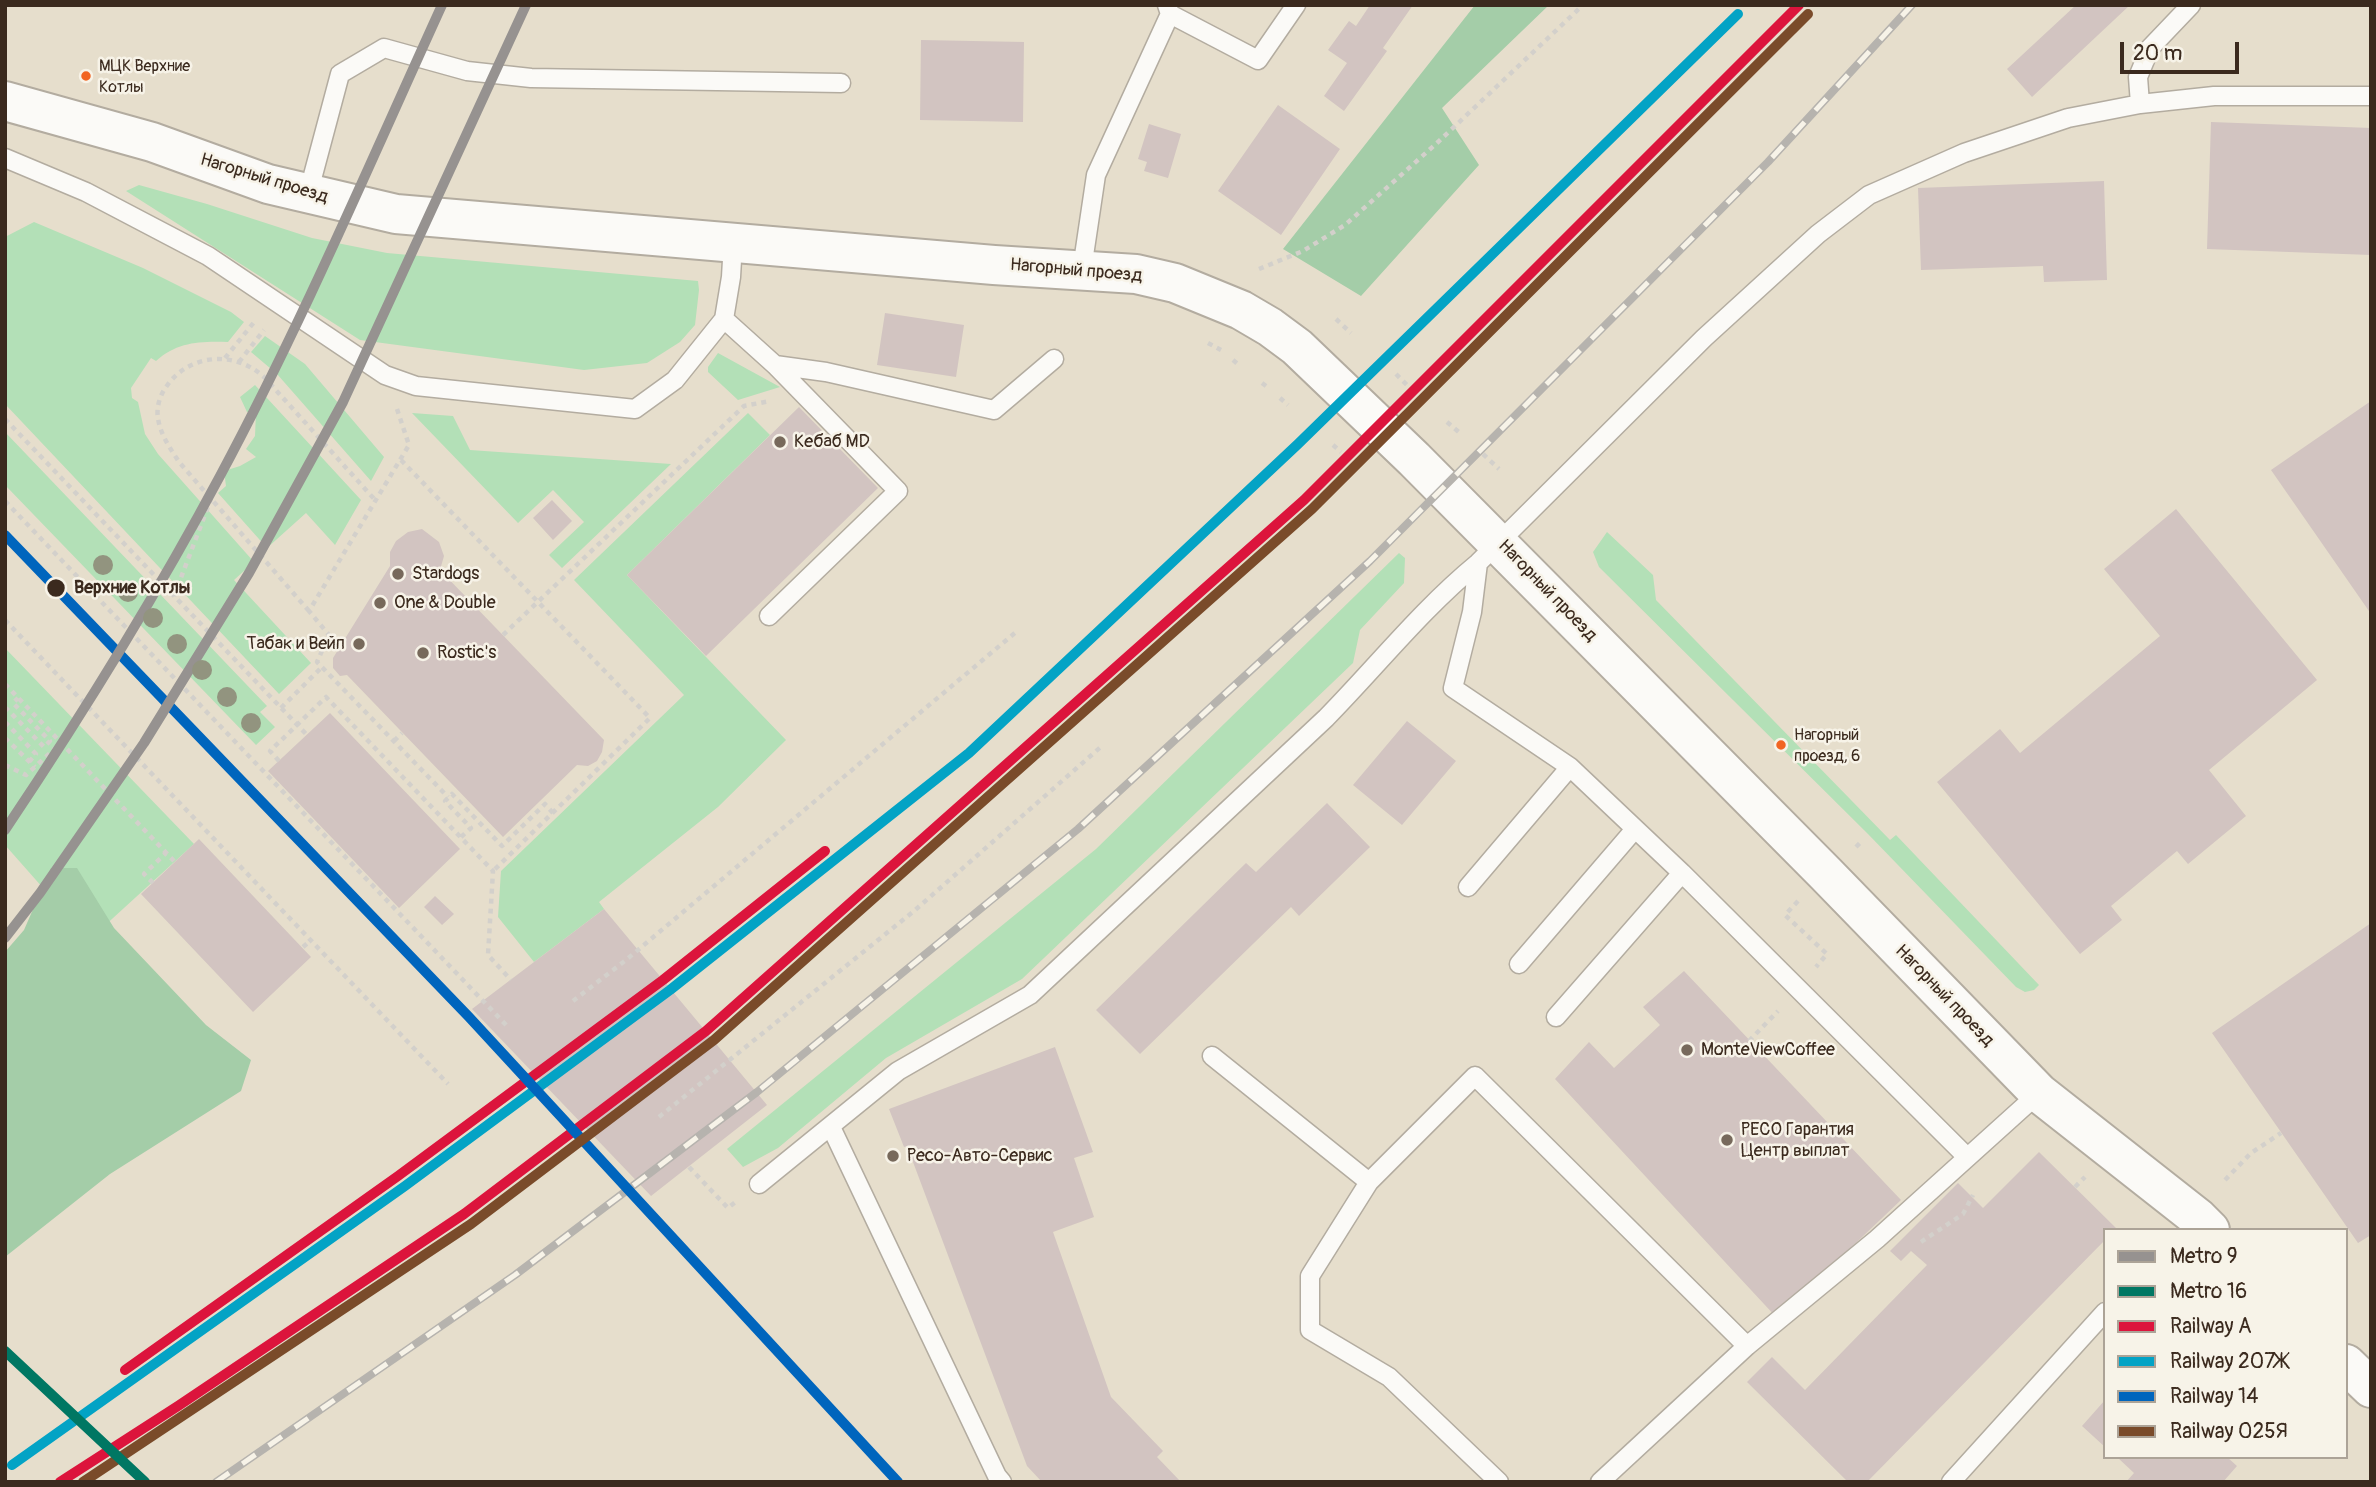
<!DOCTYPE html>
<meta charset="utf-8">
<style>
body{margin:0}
#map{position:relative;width:2376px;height:1487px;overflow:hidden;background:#e6decc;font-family:Pangolin,sans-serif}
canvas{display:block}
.frame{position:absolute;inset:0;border:7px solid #3b2a1e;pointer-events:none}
.legend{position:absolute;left:2103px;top:1228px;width:245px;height:231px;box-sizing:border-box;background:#f7f3e8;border:2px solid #aca397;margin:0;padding:9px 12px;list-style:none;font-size:21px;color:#3b2a1e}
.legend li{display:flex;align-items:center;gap:14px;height:35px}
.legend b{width:35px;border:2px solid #aca397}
.scale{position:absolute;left:2120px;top:42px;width:119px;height:32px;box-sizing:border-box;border:4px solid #3b2a1e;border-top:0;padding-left:9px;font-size:21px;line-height:24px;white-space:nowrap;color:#3b2a1e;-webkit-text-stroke:5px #f7f3e8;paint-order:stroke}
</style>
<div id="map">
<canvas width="2376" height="1487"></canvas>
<div class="frame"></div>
<ul class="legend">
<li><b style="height:9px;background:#969290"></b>Metro 9</li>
<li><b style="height:9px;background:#007763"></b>Metro 16</li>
<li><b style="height:9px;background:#dc143c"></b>Railway A</li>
<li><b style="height:9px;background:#03a3c5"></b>Railway 207Ж</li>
<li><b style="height:9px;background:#0065bd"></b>Railway 14</li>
<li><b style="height:9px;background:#7a4b2a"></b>Railway 025Я</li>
</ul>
<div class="scale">20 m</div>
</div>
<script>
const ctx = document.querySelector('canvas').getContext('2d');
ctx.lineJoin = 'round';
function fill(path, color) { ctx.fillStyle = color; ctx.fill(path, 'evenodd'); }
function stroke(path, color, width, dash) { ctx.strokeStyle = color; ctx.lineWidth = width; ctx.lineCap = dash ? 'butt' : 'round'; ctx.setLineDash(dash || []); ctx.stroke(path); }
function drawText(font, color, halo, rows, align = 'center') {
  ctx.font = font + ' Pangolin,sans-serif'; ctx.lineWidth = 5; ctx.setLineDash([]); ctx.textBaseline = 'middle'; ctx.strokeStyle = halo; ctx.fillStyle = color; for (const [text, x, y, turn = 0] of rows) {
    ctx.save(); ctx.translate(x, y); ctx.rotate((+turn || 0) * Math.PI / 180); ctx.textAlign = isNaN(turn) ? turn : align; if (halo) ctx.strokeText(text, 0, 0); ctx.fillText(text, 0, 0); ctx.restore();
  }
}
const green = new Path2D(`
 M139,185L207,204L312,238L387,253L698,281L699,290L695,325L680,342L647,363L584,370L360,340L126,191Z
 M34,222L143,268L231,312L244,322L228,342C200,341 177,342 156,361L151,358L131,388L132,398L138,402L145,434L158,454L254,562L234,580L311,663L279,694L5,404V237Z
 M265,336L305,364L384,457L371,481L277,374L251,352Z
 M718,353L780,387L738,400L708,372V367Z
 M255,385L361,500L335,545L306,513L267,548L218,493L226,486L224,471L240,466L256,457L246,449L255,436L256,412H247L240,397Z
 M412,413L453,416L470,450L671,464L562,568L549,555L584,522L553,490L518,523Z
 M748,413L770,435L627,575L786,740L718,807L599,902L604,909L534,962L498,917L501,871L684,695L574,580Z
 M5,432L267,706L260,712L275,727L256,745L5,485Z
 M1607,532L1653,575L1656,600L1890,840L1896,835L2039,985L2034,990L2025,992L2016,987L1868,834L1599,567L1593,552Z
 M1399,553L1405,558L1404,583L1360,630L1353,663L1022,979L886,1058L778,1148L743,1167L727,1149L1096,849Z
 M5,648L194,844L89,940L5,845Z`);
const forest = new Path2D(`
 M1475,5H1549L1442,108L1479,165L1361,296L1283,249Z
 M51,868H77L114,928L206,1025L251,1060L241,1091L110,1174L5,1257V952L24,930Z`);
const building = new Path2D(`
 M1370,5H1413L1383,48L1387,51L1344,111L1324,96L1347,63L1328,50L1349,21L1356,26Z
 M2076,5H2130L2032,97L2007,69Z
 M921,40L1024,42L1023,122L920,120Z
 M1278,105L1340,149L1281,235L1218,191Z
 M2211,122L2371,128V255L2207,249Z
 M1149,124L1181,134L1168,178L1144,171L1147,162L1138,159Z
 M2104,181L2107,280L2044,282L2043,266L1921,270L1918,188Z
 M885,313L964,325L956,377L877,365Z
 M2371,401V614L2271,470Z
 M799,407L878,488L706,656L627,575Z
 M552,500L572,521L553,540L533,518Z
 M2176,509L2317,680L2209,770L2246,816L2188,864L2177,851L2111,906L2122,920L2080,954L1937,782L2000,729L2020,753L2160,636L2104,569Z
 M422,529L439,542L444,556L440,570L604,740L602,752L597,761L588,766L577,765L503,837L347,675L340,676L333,668V658L390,566V552L396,541L408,532Z
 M330,713L460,849L399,908L268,771Z
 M1407,721L1456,761L1402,825L1353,785Z
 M1327,803L1370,847L1299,916L1291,907L1140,1054L1096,1010L1246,863L1256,872Z
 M199,839L311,957L253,1012L141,894Z
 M435,896L454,914L442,925L424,907Z
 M604,909L767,1105L651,1196L472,1009Z
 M2371,923V1235L2358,1243L2212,1033Z
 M1684,971L1901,1200L1777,1318L1555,1079L1589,1042L1614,1068L1660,1025L1643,1007Z
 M1055,1047L1093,1152L1074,1158L1094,1217L1053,1232L1111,1397L1163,1451L1157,1457L1181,1482H1042L1027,1466L907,1146L904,1147L889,1109Z
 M2039,1152L2116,1228L2105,1230V1240L1867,1482H1848L1747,1382L1772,1357L1805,1390L1927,1265L1911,1251L1901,1261L1890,1251L1958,1183L1983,1208Z
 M2105,1400V1447L2082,1426Z
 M2117,1457H2227L2237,1466L2223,1482H2126L2134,1473Z`);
const path = new Path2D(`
 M1259,269L1303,251L1345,225L1437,143L1583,5
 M1336,319L1351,333
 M1208,343L1221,350
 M225,358L255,321
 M1233,360L1240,366
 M239,362L264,330
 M1396,374L1408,386
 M1262,383L1270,389
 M1280,398L1288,405
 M397,409L409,445L309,611L329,635L317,662L448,797
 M5,419L307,735
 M1447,422L1460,433
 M1333,445L1341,452
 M1483,454L1499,469
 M401,460L650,718L493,871
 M5,501L508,1027
 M174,596L211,499
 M309,611L179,462C170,448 160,434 158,418C156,408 160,395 166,387C189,353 236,350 265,378L376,501
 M5,620L448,1084
 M503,635L744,406L770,401
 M5,684L174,861
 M281,708L322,667
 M5,711L7,709L44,747L50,741L13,703L18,698
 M5,722L36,754L29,762
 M5,738L35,767
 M394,741L402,733
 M279,761L270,751L326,697L493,871L488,955L511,980
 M5,765L26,775L61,743
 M461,837L471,828L445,801L452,794L502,846L545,804L553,813
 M1856,847L1862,841
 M153,883L144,874L166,853
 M1798,901L1785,915L1827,954L1816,967
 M303,947L311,940
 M573,1001L626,960L1016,632
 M1749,1041L1778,1011
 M659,1117L914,911L1103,745
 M689,1167L728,1208L738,1200
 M2225,1180L2251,1153L2281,1133
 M2075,1187L2085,1177
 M1921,1242L1963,1214L1973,1195`);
const service = new Path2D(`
 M1170,14L1258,60L1296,5
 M2140,104L2138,77L2150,48L2191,5
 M5,158L86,192L208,256L385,375L416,386L635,409L675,380L724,319L731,277L733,243
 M308,194L340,74L384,48L467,71L531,78L841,83
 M1082,269L1096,175L1170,14L1167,5
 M724,319L775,365L826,372L994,410L1054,359
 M1478,563L1472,612L1453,688L1570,767L1682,873L1967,1157
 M769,616L898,491L775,365
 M1468,887L1570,767
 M1519,964L1635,829
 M1556,1017L1682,873
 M1212,1056L1369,1182
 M831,1127L997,1476L1002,1482
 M759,1184L898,1071L1030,995L1326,718C1377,666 1422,609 1478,563L1704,338L1818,234L1869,195L1964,153L2068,118L2140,104L2214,96H2371
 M1499,1482L1389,1377L1310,1330V1276L1369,1182L1475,1076L1747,1346
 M1600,1482L1747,1346L1877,1239L2039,1093
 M1951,1482L2105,1312`);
const tertiary = new Path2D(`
 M5,101L152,142L268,184L396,214L994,265L1136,274L1175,283L1241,310L1270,327L1297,347L1414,459L1826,874L2039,1093L2198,1218L2210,1230
 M2346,1364L2371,1388`);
const rail = new Path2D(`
 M216,1482L515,1275L757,1092L1078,829L1370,561L1768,162L1912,5`);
const rail1 = new Path2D(`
 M125,1370L398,1176L663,980L825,851
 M60,1482L178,1406L464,1214L706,1031L1304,500L1799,5`);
const rail2 = new Path2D(`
 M12,1465L405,1186L670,990L969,753L1298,444L1738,14`);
const rail3 = new Path2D(`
 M5,535L469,1017L898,1482`);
const rail4 = new Path2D(`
 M83,1482L471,1224L714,1040L1312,509L1808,14`);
const metro1 = new Path2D(`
 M5,830C82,715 155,598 220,476C302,323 370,163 442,5
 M5,938L40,893L144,743L249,573L343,402L526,5`);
const metro2 = new Path2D(`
 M5,1351L145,1482`);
const trees = [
 [103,565],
 [128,592],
 [153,618],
 [177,644],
 [202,670],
 [227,697],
 [251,723]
];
const markers = [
 [86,76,6,"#f26522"],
 [780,442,7,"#77695b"],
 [398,574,7,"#77695b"],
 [56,588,10,"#3b2a1e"],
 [380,603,7,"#77695b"],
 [359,644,7,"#77695b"],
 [423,653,7,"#77695b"],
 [1781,745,6,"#f26522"],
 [1687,1050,7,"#77695b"],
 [1727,1140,7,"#77695b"],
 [893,1156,7,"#77695b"]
];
const busNames = [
 ["МЦК Верхние",99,67],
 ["Котлы",99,88],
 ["Нагорный",1794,736],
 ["проезд, 6",1794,757]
];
const streetNames = [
 ["Нагорный проезд",264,179,17],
 ["Нагорный проезд",1076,271,5],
 ["Нагорный проезд",1547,591,46],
 ["Нагорный проезд",1944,996,46]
];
const poiNames = [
 ["Кебаб MD",794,442],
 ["Stardogs",412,574],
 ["One & Double",394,603],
 ["Табак и Вейп",345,644,"right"],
 ["Rostic's",437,653],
 ["MonteViewCoffee",1701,1050],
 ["РЕСО Гарантия",1741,1130],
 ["Центр выплат",1741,1151],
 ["Ресо-Авто-Сервис",907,1156]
];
const stopNames = [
 ["Верхние Котлы",74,588]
];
fill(green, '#b3e0b7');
fill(forest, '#a4cda8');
fill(building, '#d2c4c1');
stroke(service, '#b3aca0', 21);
stroke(tertiary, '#b3aca0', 42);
stroke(path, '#d3d0cb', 4.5, [5, 5]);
stroke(service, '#fbfaf7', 18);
stroke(tertiary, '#fbfaf7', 38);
stroke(rail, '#b6b3ae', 8);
stroke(rail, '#f7f3e8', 5, [16]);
stroke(rail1, '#dc143c', 10);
stroke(rail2, '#03a3c5', 10);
stroke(rail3, '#0065bd', 10);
stroke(rail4, '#7a4b2a', 10);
stroke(metro1, '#969290', 10);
stroke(metro2, '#007763', 10);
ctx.fillStyle = '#92947f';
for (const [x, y] of trees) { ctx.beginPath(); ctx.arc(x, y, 10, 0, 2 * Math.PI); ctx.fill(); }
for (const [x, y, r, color] of markers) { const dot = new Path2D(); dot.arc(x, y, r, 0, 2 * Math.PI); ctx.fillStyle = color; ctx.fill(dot); stroke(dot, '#f7f3e8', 2.5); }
drawText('16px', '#3b2a1e', '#f7f3e8', busNames, 'left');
drawText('18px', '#3b2a1e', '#f7f3e8', streetNames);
drawText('18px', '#3b2a1e', '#f7f3e8', poiNames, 'left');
drawText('bold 18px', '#3b2a1e', '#f7f3e8', stopNames, 'left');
</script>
